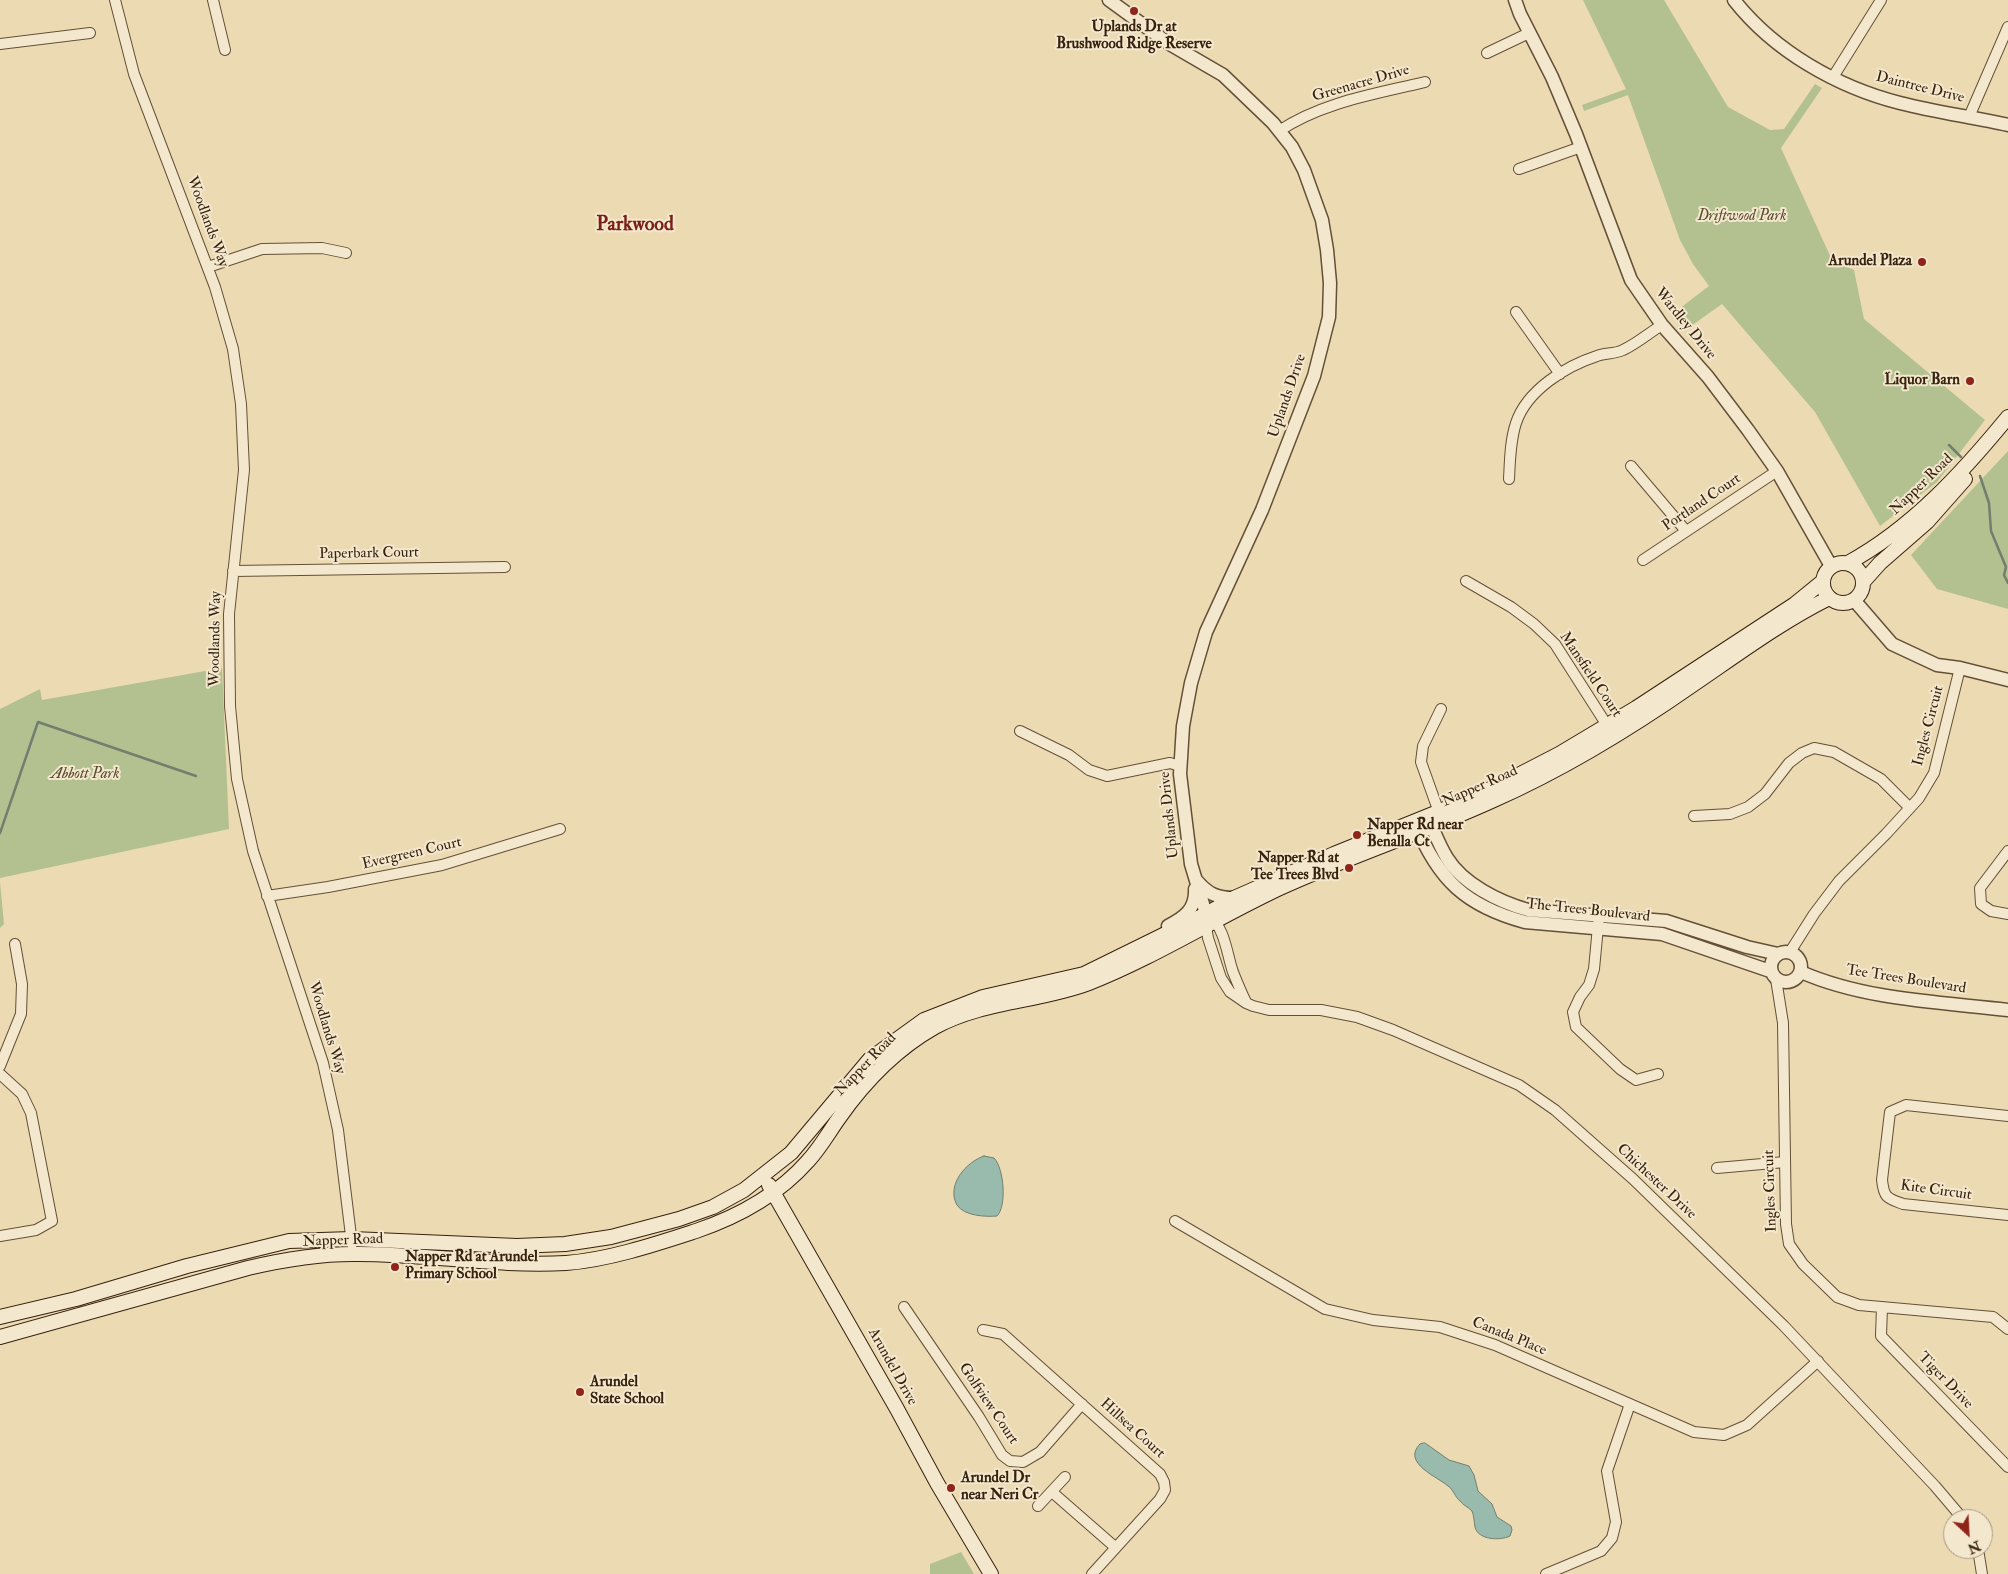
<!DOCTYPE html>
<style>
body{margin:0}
#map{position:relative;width:2008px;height:1574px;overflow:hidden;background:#ecdab3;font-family:"IM FELL Double Pica",serif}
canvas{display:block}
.north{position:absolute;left:1943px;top:1509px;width:50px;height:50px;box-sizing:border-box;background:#f3e7ce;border:1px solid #a89881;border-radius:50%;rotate:155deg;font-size:14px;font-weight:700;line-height:20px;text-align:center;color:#37220d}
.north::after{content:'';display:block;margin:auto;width:18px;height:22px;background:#8f2418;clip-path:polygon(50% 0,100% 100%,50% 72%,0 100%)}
</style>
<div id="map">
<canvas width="2008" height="1574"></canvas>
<div class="north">N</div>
</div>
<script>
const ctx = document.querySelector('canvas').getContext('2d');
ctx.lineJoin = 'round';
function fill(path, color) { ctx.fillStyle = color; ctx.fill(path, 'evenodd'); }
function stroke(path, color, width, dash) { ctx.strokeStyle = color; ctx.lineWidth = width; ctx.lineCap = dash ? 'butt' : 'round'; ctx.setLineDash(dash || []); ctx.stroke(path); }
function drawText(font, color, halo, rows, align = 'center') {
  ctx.font = font + ' "IM FELL Double Pica",serif'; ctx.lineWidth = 4; ctx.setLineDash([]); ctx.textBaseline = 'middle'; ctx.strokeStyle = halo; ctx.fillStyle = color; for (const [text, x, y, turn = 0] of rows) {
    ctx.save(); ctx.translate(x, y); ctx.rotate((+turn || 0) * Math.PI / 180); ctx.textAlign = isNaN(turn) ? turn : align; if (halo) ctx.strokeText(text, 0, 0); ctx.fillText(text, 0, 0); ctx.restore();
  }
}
const green = new Path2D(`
 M1583,0H1664L1728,107L1770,130L1784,129L1815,84L1822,88L1781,148L1832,260L1854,270L1864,319L1985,420L1937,482L1880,526L1815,412L1722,304L1684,331L1671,315L1709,286L1693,264L1680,240L1628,95L1584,111L1582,105L1626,89Z
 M2008,451V609L1937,589L1911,555Z
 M222,668L229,829L0,878V709L40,689L42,700Z
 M0,882L4,924L0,928Z
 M961,1552L974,1574H930V1564Z`);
const water = new Path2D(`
 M984,1156L994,1158C1004,1168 1007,1206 997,1216C986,1217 964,1216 957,1205C946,1185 966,1162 984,1156Z
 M1425,1443L1449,1460L1469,1466L1474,1475L1478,1491L1492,1504L1497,1517L1511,1526L1512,1530L1510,1536C1500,1541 1478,1540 1475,1527C1474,1521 1474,1516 1472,1511C1468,1507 1463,1505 1460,1501C1455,1497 1453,1489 1448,1486C1438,1477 1401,1463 1420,1444Z`);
const stream = new Path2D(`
 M1949,445L1961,457
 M1980,476L1989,503L1991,531L2006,567L2004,575L2008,583
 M0,833L38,722L196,776`);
const minor = new Path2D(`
 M115,0L134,74L215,287L233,349L241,404L244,470L229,614L230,706L237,779L253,851L323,1063L338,1130L352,1244
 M213,0L225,50
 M0,44L90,33
 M1487,53L1529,33
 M1833,77L1881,0
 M1969,117L2008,27
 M1279,131C1322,102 1376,94 1425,82
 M1519,169L1581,147
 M208,267L262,249L322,248L346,253
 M1516,312L1560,374
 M1631,466L1686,531
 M1509,479C1510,461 1510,441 1516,423C1527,390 1566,366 1597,356C1605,353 1615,354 1623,350C1636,344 1649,333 1662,325
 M1643,560L1777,471
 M233,571L505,567
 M1466,581L1511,607L1534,624L1555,644L1610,730
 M1020,731L1069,755L1089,770L1107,776L1170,763L1180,766
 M1694,816L1730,814L1748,807L1765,794L1789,763L1802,753L1814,748L1834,752L1881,779L1910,808
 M1441,818L1421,762L1423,746L1441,709
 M2008,851L1980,888L1981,904L1991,911L2008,914
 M267,896L328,887L442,865L560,829
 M1599,916L1594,969L1589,985L1580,997L1573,1012L1576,1027L1620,1069L1636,1080L1658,1074
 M1210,917C1225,928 1227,955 1233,972C1237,982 1241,992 1246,1002
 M1205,921L1208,938L1221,978L1230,992L1246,1003L1253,1006L1269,1010H1321L1357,1017L1393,1030L1519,1085L1555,1110L1633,1179L1784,1326L1935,1486L1963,1519
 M1790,952L1814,914L1839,881L1886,834L1919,798L1934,773L1960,668
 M1776,979L1783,1023L1786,1224L1789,1244L1803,1264L1837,1297L1859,1305L1993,1317L2008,1329
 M0,1066L21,1014L22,984L15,944
 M0,1074L22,1094L31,1113L52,1221L36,1230L0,1236
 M2008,1116L1906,1105L1890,1112L1882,1180C1884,1198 1887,1198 1903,1204L2008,1215
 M1717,1168L1785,1162
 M1175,1221L1325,1309L1373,1320L1440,1327L1495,1345L1694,1432L1724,1435L1747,1425L1818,1361
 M904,1307L979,1417L1002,1455L1010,1461L1023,1462L1040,1452L1082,1404
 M1882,1307L1881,1336L2008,1467
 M983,1330L1003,1334L1160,1474L1164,1482L1165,1490L1160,1499L1092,1574
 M1052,1492L1115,1547
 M1038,1506L1065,1477
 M1978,1549L1982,1574
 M1546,1574L1601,1551L1612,1538L1616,1522L1607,1471L1630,1404`);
const tertiary = new Path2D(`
 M1109,0L1168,43L1223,75L1273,123L1292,147L1304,170L1322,220L1327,250L1330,283L1329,317L1314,376L1262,510L1206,632L1191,683L1183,726L1180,774L1191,864L1206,914
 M1515,0L1520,14L1552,77L1576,134L1631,280L1662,325L1708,377L1748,430L1777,471L1831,566
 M1734,0C1774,51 1837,87 1900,103C1935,112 1972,117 2008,125
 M1854,600L1892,644L1937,665L1960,668L2008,680
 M1428,818C1434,831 1439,845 1447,858C1463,884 1499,902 1528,910L1666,921L1747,947L1778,954
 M1415,823C1438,880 1466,906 1525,922L1662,934L1770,971
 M1197,881C1208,894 1217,898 1234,898
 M1168,926C1185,917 1196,909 1195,889
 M1771 967a15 15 0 1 1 30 0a15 15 0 1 1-30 0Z
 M1801,972C1865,1000 1940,1002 2008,1010`);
const secondary = new Path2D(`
 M1823 583a20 20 0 1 1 40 0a20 20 0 1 1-40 0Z
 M1848,563C1912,528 1962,473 2008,417
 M1863,582L1880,563L1927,522L1965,479
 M769,1185L897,1409L937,1483L991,1574
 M0,1317L76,1299L187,1266L289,1241L352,1239L517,1246L565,1244L611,1237L679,1219L713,1207L744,1190L791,1153L870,1059L924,1020L983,997L1084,974L1206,914L1234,898L1334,854L1438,812L1497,786L1559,754L1636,708L1795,604L1822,582
 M0,1337L248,1268C282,1260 318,1254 353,1254C424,1253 495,1267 566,1263C608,1260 656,1244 696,1231C737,1217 779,1194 808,1161C820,1148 829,1132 839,1118C865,1081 896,1049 935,1027C982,1001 1039,1002 1089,983C1155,957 1216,918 1280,888C1350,856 1424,832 1494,800C1564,769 1631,728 1694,684C1738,654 1781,622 1829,598`);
const markers = [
 [1134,11,5,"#8f2418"],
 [1922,262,5,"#8f2418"],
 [1970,381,5,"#8f2418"],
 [1357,835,5,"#8f2418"],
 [1349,868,5,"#8f2418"],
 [395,1267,5,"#8f2418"],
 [580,1392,5,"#8f2418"],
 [951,1488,5,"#8f2418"]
];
const poiNames = [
 ["Uplands Dr at",1134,28,"center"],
 ["Brushwood Ridge Reserve",1134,45,"center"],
 ["Arundel Plaza",1912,262,"right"],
 ["Liquor Barn",1960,381,"right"],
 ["Napper Rd near",1367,826],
 ["Benalla Ct",1367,843],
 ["Napper Rd at",1339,859,"right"],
 ["Tee Trees Blvd",1339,876,"right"],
 ["Napper Rd at Arundel",405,1258],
 ["Primary School",405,1275],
 ["Arundel",590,1383],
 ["State School",590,1400],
 ["Arundel Dr",961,1479],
 ["near Neri Cr",961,1496]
];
const streetNames = [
 ["Greenacre Drive",1361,84,-16],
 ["Daintree Drive",1920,88,14],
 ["Woodlands Way",207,222,70],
 ["Wardley Drive",1685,324,51],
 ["Uplands Drive",1288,396,-71],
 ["Napper Road",1922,485,-44],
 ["Portland Court",1702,503,-34],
 ["Paperbark Court",369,554,-1],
 ["Woodlands Way",216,639,-89],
 ["Mansfield Court",1590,675,56],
 ["Ingles Circuit",1929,726,-75],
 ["Napper Road",1480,787,-24],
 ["Uplands Drive",1170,815,-96],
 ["Evergreen Court",412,854,-13],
 ["The Trees Boulevard",1588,911,6],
 ["Tee Trees Boulevard",1906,980,9],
 ["Woodlands Way",326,1028,73],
 ["Napper Road",866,1065,-46],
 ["Chichester Drive",1656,1182,43],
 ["Ingles Circuit",1771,1191,-92],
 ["Kite Circuit",1936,1191,8],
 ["Napper Road",343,1241,-2],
 ["Canada Place",1509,1337,22],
 ["Arundel Drive",892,1367,61],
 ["Tiger Drive",1945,1381,46],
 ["Golfview Court",988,1404,56],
 ["Hillsea Court",1132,1429,42]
];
const parkNames = [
 ["Driftwood Park",1742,217],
 ["Abbott Park",85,775]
];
const districtNames = [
 ["Parkwood",635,226]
];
fill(green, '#b3c190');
fill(water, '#99bbae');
stroke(water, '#727e6e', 1);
stroke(stream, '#727e6e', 2.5);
stroke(minor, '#645036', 12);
stroke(tertiary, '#645036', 15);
stroke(secondary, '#37220d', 16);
stroke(minor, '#f3e7ce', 10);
stroke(tertiary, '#f3e7ce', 12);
stroke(secondary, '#f3e7ce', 14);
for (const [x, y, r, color] of markers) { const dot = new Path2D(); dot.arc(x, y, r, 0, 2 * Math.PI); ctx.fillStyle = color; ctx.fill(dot); stroke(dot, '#f3e7ce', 2); }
drawText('bold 15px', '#37220d', '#f3e7ce', poiNames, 'left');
drawText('15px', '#37220d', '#f3e7ce', streetNames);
drawText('italic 15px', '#564a2e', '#f3e7ce', parkNames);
drawText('bold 20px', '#7a1f14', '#f3e7ce', districtNames);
</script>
